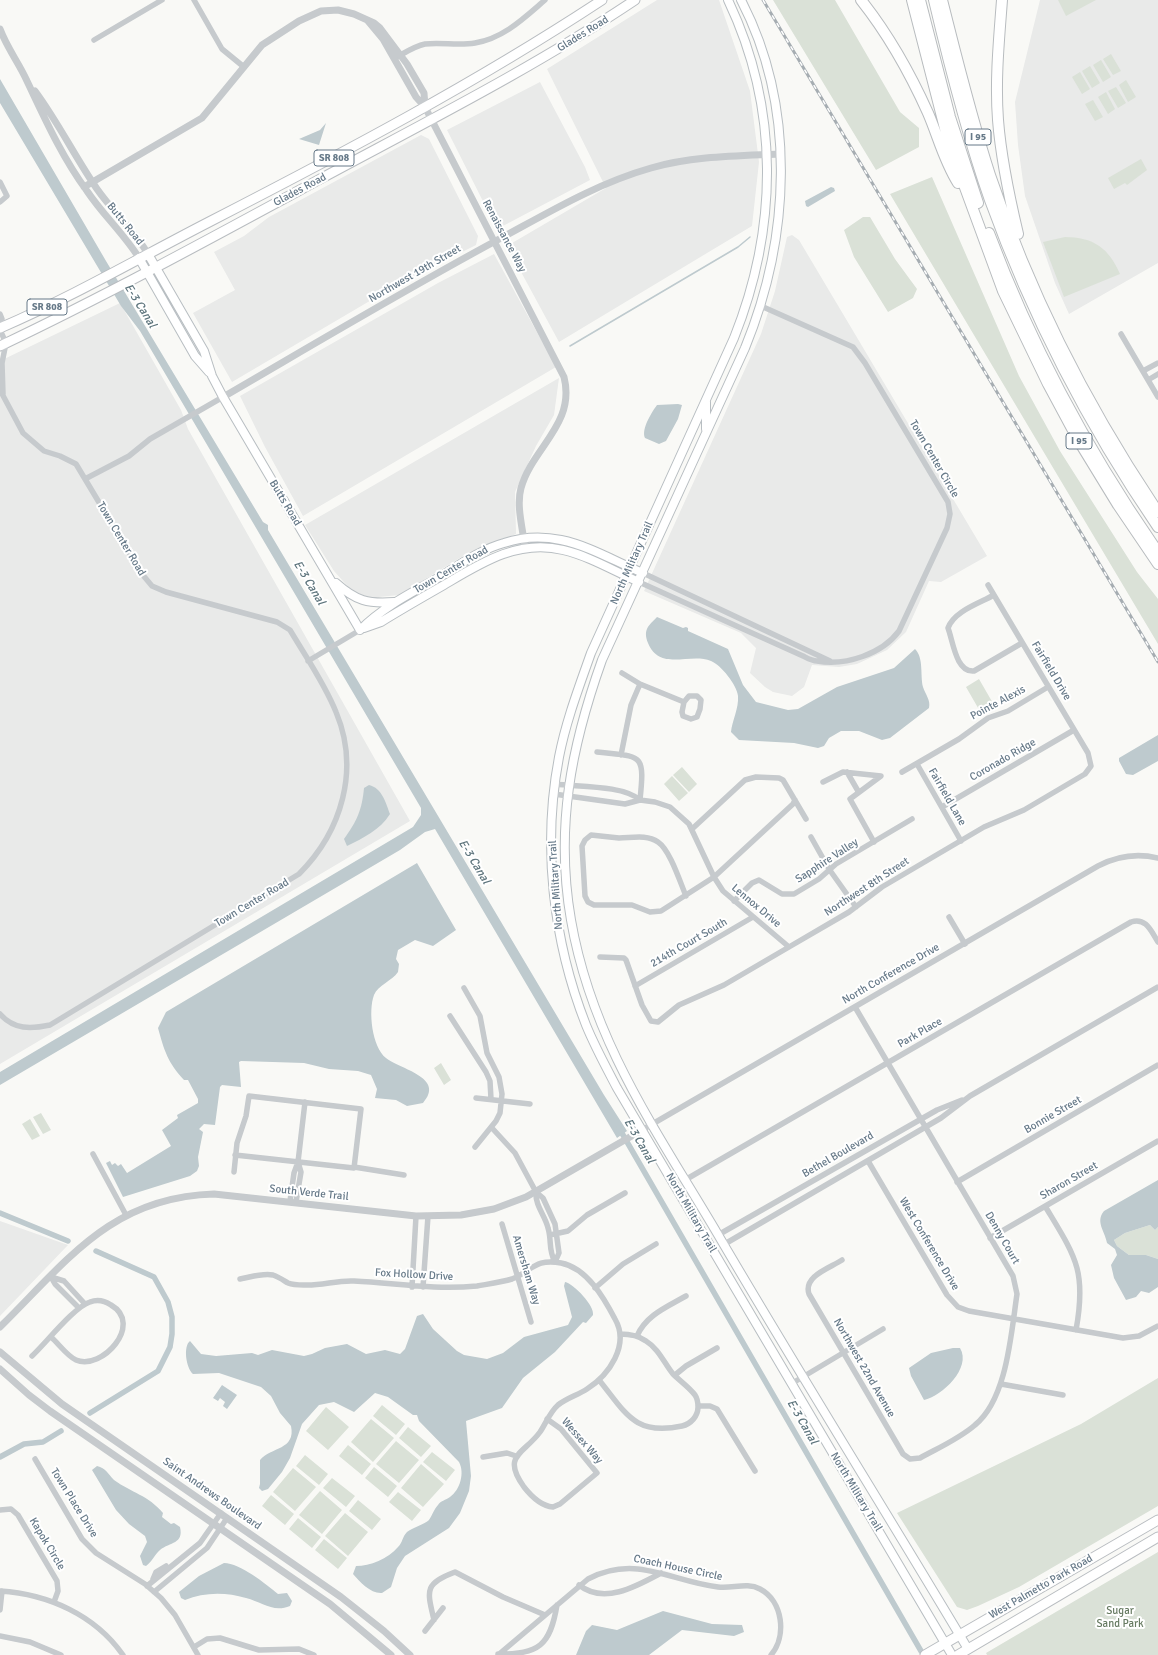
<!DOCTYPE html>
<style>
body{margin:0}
canvas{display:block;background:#f9f9f6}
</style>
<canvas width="1158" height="1655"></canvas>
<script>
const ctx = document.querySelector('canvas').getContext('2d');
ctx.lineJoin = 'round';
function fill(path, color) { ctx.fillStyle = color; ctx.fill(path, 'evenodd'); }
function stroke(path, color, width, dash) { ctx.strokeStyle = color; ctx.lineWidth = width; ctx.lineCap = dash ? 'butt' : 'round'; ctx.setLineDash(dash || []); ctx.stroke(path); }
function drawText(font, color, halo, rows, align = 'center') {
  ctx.font = font + ' Signika,sans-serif'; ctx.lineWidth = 4; ctx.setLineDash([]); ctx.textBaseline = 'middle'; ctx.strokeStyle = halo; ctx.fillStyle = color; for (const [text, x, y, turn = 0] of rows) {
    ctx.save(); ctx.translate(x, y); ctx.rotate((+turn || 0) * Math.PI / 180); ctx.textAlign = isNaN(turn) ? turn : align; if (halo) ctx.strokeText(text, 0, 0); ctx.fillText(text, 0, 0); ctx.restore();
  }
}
const built = new Path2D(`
 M657,0H719L750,91L759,162L752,226L559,342L507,246L606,188L547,69Z
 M1040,0H1158V263L1069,314L1055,283L1025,196L1018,145L1015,102Z
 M540,82L585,167L590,180L501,227L494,223L447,130Z
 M421,135L429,139L478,236L476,245L402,282L232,382L193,313L235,290L214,252L244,236L269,217Z
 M792,235L799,240L987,556L941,582L929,581L906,632L887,650L857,664L839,667L812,665L804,687L792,696L773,692L765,687L750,673L756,648L741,633L644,591L761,334L775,291L787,237Z
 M494,254L556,367L303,516L265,447L240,396L438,283Z
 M120,303L181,410L188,429L410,821L0,1064V361Z
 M559,378L554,415L536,446L515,492L516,534L463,556L399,595L369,598L351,590L334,571L305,525Z
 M0,1221L68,1245L0,1316Z`);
const green = new Path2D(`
 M773,0H835L900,112L919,128V147L876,170Z
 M1058,0H1096L1066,16Z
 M1111,54L1121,71L1113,75L1103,59Z
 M1101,60L1111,77L1103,82L1093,65Z
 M1090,66L1100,83L1092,88L1082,71Z
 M1080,72L1090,89L1082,94L1072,77Z
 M1126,80L1136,97L1128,102L1119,85Z
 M1116,87L1126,103L1118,108L1108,91Z
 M1106,92L1115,109L1108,114L1098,97Z
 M1093,100L1103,117L1095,121L1085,104Z
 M1141,159L1147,170L1127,185L1125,183L1114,189L1108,178Z
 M932,177L1019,376L1060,451L1137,572L1158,599V644L890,194Z
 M863,217H870L895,259L917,289L913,298L888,312L854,257L844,230Z
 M1065,237C1093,237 1109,248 1120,274L1064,297L1043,242Z
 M979,679L994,705L981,713L966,687Z
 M682,767L697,784L689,792L673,775Z
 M672,776L688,793L679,801L664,784Z
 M441,1063L451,1080L444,1085L434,1068Z
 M41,1113L51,1130L43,1134L33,1117Z
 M30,1119L40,1136L32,1140L22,1124Z
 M1150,1225L1155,1230L1158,1227V1259L1146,1255H1129L1117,1246L1114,1240L1125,1233Z
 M1158,1378V1506L1019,1587L978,1606L967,1610L957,1607L897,1513L1081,1424Z
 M382,1405L405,1424L396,1435L373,1416Z
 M326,1407L349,1427L328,1450L306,1431Z
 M371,1419L394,1438L373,1462L351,1442Z
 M408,1427L431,1446L421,1457L399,1438Z
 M396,1441L419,1460L399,1483L376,1464Z
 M348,1445L371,1464L362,1475L339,1456Z
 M432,1452L455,1470L446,1481L423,1462Z
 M305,1455L328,1474L319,1485L296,1466Z
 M421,1464L444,1484L423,1507L401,1488Z
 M374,1467L397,1486L388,1497L365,1478Z
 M293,1468L316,1487L295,1511L273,1492Z
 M332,1478L355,1496L346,1507L323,1488Z
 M320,1491L342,1510L322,1534L299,1515Z
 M398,1492L421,1510L412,1521L389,1502Z
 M271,1495L294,1514L285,1525L262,1506Z
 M358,1500L381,1519L372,1530L349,1511Z
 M345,1513L368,1532L348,1556L325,1536Z
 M298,1518L321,1537L312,1548L289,1529Z
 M324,1539L347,1558L338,1569L315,1550Z
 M1158,1552V1655H987L986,1653Z`);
const water = new Path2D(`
 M0,79L106,261L263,522L268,525V530L604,1095L627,1131L617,1138L435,829L425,832L400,850L0,1085V1072L413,827L421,815V808L140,331L121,306L0,103Z
 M326,123L319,145L299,139L320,130Z
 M831,187L834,188L835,191L808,207L806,206L805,201Z
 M678,404L682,405L678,419L666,441L659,444L645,438C641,429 652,412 657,405Z
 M657,617L683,628L686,627L688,628V631L728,649L743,685L756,702L788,710L798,709L837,687L894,668L915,649C924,658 920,675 923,687C925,694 931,700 929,708L890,738L882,740L859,731H841L829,738L824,746L818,748L794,743L739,740L731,732C732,721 739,708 738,696C737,685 721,665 711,661C690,652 660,672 648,643C643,630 648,626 657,617Z
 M1158,735V761L1133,775L1126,774L1119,761V758Z
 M369,785C382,788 386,803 390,814C380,830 363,838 347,846L344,839C357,821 362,810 364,788Z
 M417,863L456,930L433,946L415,940L398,950L396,959L399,964L398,972C392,981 378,985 374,995C368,1011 372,1047 386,1058C399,1069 446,1077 423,1103L407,1106L396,1100L375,1098L377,1089L371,1075L358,1071L329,1069L304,1063L241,1061L239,1062L241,1087L222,1085L220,1087L215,1125L204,1124L199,1129L203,1132L198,1157L199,1166L197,1171L190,1176L123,1197L106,1163L110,1161L112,1165L115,1163L118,1166L121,1164L127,1173L171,1146L162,1130L178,1118L177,1115L198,1103V1099L188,1080H184C168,1063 164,1050 158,1028L166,1012Z
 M1158,1180V1227L1155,1230L1150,1225L1125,1233L1114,1240L1117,1246L1129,1255H1146L1158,1259V1287L1149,1293L1141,1291L1136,1297L1126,1300L1114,1278L1111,1265L1117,1255L1115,1249L1107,1243C1105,1231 1095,1222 1104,1211Z
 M565,1282C574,1284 595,1306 593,1315L586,1323L583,1322L555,1352L523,1378L502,1408L466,1421L471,1476L469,1491L460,1513L449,1528L405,1556L397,1568L391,1587L382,1593C371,1594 360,1582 353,1574L356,1566C370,1566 388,1559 398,1547C403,1542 402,1537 407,1532C412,1528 425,1524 429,1520C432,1516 434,1509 438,1505C440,1501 446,1500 450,1497C460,1490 465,1473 459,1462L419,1421L417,1415H413L388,1397L375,1393L354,1412L334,1402L319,1405L302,1424L290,1458L282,1472L268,1489L262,1491L259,1488L260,1484V1460C271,1447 296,1450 291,1426L280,1413L271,1396L261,1387L219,1373L193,1374C186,1368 183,1346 190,1341L201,1354L216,1356L252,1353L258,1355L272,1350L304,1356L312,1354L325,1348L347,1344L366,1354L385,1350L400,1354L405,1349L417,1316L423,1314L433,1329L457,1351L464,1355L487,1359L503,1353L524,1337L568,1325L572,1317L564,1286Z
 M953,1348H960C972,1368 942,1396 924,1400L911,1376L909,1368L931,1353Z
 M222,1385L237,1395L227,1409L223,1406L225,1402L220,1398L218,1401L213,1398Z
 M97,1466C106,1468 108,1474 114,1480C132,1493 148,1495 163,1513L162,1517L171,1524L174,1523L180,1527C184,1544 170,1542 160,1550C154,1555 153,1561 146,1566L143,1565L140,1556L147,1542L145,1536L129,1524L116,1510L92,1470Z
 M224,1563C240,1563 266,1584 278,1594L287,1593L292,1601L290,1606C273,1613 262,1602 246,1598C226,1592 204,1592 185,1600L181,1598L179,1592L199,1576Z
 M663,1611L712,1624L742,1625L744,1632L734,1636L682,1630L649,1655H576L586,1631L592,1625L617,1630Z`);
const stream = new Path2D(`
 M570,346L738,247L750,237`);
const canal = new Path2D(`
 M619,1128L921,1651
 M0,1213L68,1241
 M90,1413L158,1371L170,1347L172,1334V1317L168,1302L154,1277L96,1251
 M0,1457L24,1444L43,1442L61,1431`);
const minor = new Path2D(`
 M194,0L222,49L244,67
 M94,40L162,0
 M397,57C406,52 415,46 425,44C442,42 458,46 475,43C504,38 524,18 545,0
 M0,182L7,196L0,202
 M0,314L2,319L0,325
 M0,330L6,343L2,363L3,394
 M1121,334L1158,397
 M1143,371L1158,363
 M1148,380L1158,374
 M0,390L23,433L44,451L60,456L76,464L142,574L152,586L166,592L277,622L290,630C306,657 325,684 336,712C360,769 342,831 299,874L50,1025C31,1029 14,1030 0,1014
 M85,479L129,456L150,439L223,397
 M643,573L830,661
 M639,582L803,656C807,658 812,661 817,661C846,666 882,654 899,631L947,528L950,514L948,502L865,363L853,347L761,306
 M994,595C980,603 954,611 948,628C953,641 956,673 974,671L1022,643
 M308,661L360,630
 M622,673L640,684L684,702L682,712L683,716L691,719L697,717L700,709L701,700L697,696H689L684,702
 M597,752C642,757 645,752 640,800
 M621,755L631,705L640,684
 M917,764L961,841
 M847,772L858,791
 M902,772L959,739L988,718L1008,711L1048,687
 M823,782L843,772L881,776L850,799L874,842
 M555,784C578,787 623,785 640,800
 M554,794L625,804L640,800L655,802L670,807L689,824L714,877L723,891L789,947
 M942,807L1074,730
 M692,829L745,780L756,777L779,778L783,780L806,819
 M811,837L829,869L856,907
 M686,896C680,882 670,850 658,842C647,834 631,838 619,838C609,837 600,836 591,835L585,840L582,846L585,896L588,902L594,905H632L650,912L661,911L714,877L793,804L795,800
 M734,901L752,883L759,880L782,894H794L819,879L836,864L912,819
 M949,917L965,944
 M600,957L624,958L626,960L642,1005L651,1021L658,1022L679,1005L724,985L789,947L849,912L882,887L984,827L1024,810L1085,774L1091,766L1088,753L988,585
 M635,986L753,917
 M464,988L480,1016L487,1053L499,1077L502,1094L500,1113L496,1121L475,1147
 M450,1016L486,1072L490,1081L491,1099
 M476,1098L530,1104
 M492,1128L515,1153L536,1192L543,1198L555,1224L559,1253L555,1262
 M642,1130L1098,866C1117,856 1137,853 1158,858
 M93,1154L126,1215
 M868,1161L947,1295L958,1307L969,1311L1123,1338L1139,1336L1158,1326
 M354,1167L404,1175
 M234,1172L237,1143L246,1116L249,1096L361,1109L354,1168L235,1155
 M685,1180L1131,922C1146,917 1151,931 1158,942
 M957,1182L1158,1065
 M536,1192C535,1206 545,1215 548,1228C552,1241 548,1250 555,1262
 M290,1201L294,1173L298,1162L305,1102
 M296,1202L301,1172L298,1162
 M1045,1206C1075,1256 1087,1270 1076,1330
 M502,1224L531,1322
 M550,1235L568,1231L587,1215L625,1193
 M718,1235L937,1110L962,1100
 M990,1238L1158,1141
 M723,1245L941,1118L970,1096L1158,987
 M842,1260C830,1268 803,1276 809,1294L903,1454L910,1459L920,1458C938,1448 959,1439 975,1425C1007,1399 1011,1334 1017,1294L1013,1276L855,1007
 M51,1277L64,1281L85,1304
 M51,1277L55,1284L79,1308
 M240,1279C251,1277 262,1273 273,1275C279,1277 283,1280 288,1283C293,1285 299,1285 304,1285C321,1286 337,1280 354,1281C397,1283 432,1290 477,1286C488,1284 502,1282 512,1279C532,1271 535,1258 561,1263C587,1268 604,1298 615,1319C630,1345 609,1375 587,1389C578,1395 567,1398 558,1405C550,1412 546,1423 540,1432C524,1454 501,1455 524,1487C531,1496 541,1506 553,1507L560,1504L597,1473L561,1429L547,1419
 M412,1287L416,1216
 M423,1287L428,1216
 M595,1288L623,1264L656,1244
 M637,1336C646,1315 667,1307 686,1296
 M32,1356C46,1343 74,1307 90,1302C97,1299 105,1301 111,1305C144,1324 102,1371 76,1360C67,1356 59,1344 51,1337
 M675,1375L686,1366L717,1348
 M599,1380C626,1413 634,1436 682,1426C691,1424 698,1416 698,1407C698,1403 697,1398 695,1395C689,1387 680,1381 673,1374C664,1363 659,1349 646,1341C638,1335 630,1334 620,1334
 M791,1384L883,1329
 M1001,1384L1063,1395
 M698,1406H710L717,1409L755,1471
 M483,1457L507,1453L516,1456
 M35,1459L82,1539L96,1553L145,1584L161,1598L175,1615L198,1655
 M0,1510L11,1509L18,1515L57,1581L58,1591L54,1602
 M153,1579L156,1572L166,1566
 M579,1585C604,1605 637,1586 661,1573
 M147,1586L200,1543L221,1513
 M0,1591C48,1594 95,1615 123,1655
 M154,1592L207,1548L227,1518
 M0,1610L2,1591
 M434,1620C427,1590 424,1584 455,1572L503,1597L545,1615
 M425,1631L443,1608
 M0,1636L30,1642L61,1655
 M194,1647L207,1639L220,1638L259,1650L299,1649L314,1655
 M498,1654C539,1654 550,1646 557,1605
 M498,1655L588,1579C636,1554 670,1581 718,1587C732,1589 747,1582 760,1589C783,1601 787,1636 771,1655`);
const tertiary = new Path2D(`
 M368,21L383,39L416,97L425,107L564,377C576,424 532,448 521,488C516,506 523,529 525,548
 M0,29C7,48 19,63 27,81C45,119 62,157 87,191C103,215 124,234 139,258
 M35,91C58,122 75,157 97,189C113,212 134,230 148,254
 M84,187L202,118L262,45L299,21L321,11L338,10L354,14L374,23L380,28L407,64L424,93L425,107
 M223,397C316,343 408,288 503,237C551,211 598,183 651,168C693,156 737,156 780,154
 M0,1327C67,1261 111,1197 214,1194L416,1216L461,1215L494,1209L526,1197L642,1130
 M0,1352L62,1404L341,1597L384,1631L410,1655
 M0,1369L29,1395L50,1411L330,1604L391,1655`);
const secondary = new Path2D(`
 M728,0C780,109 778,228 734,338L591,653C579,687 566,721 559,757C542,846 553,941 586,1025C595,1047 606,1067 617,1088L952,1655
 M741,0C797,108 790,238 745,348L602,660C571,747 555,828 571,920C592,1041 656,1130 717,1233C799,1373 885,1510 968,1649
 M148,254L204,351L212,376L223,397L360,630
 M139,258L195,356L209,372
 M706,402V429
 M336,583C356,601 368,604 394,602
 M364,628L381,622C402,609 423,597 444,585C481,563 518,539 563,550C589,556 614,571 639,582
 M360,630C384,606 413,592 443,575C462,563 482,549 504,543C522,537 543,536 561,540C590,546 616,562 643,573`);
const primary = new Path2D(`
 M0,328C72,297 139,258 209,222C343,153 476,83 602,0
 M0,346C109,294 215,236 322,178C428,121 535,67 635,0
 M925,1655L1158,1520
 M958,1655L1158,1537`);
const motorway = new Path2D(`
 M861,0C888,34 910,73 928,113C938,136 944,161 958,183
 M912,0L949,144L1003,291L1048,384L1077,438L1118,505L1158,564
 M920,0L950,117L978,203
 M934,0C950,68 967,135 990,200C1032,316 1089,426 1158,527
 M942,0C957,59 971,117 990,175C1030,294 1088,408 1158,512
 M1002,0C999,40 995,80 998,120C1001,159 1009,196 1018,234
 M989,233C1031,345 1089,453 1158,552`);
const rail = new Path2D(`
 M763,0L1158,662`);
const shields = [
 [978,137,26],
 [334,158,40],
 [47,307,40],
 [1079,441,26]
];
const shieldNames = [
 ["I 95",978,137],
 ["SR 808",334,158],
 ["SR 808",47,307],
 ["I 95",1079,441]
];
const streetNames = [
 ["Glades Road",583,34,-32],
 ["Glades Road",300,190,-28],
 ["Butts Road",125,224,51],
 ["Renaissance Way",504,236,62],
 ["Northwest 19th Street",415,274,-30],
 ["Town Center Circle",934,459,60],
 ["Butts Road",285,503,59],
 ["Town Center Road",121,539,59],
 ["North Military Trail",632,563,-66],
 ["Town Center Road",451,570,-30],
 ["Fairfield Drive",1051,671,59],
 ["Pointe Alexis",998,703,-28],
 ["Coronado Ridge",1003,760,-30],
 ["Fairfield Lane",947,797,60],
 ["Sapphire Valley",827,861,-33],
 ["North Military Trail",556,885,-94],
 ["Northwest 8th Street",867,887,-33],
 ["Town Center Road",252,903,-31],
 ["Lennox Drive",756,906,40],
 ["214th Court South",689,943,-30],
 ["North Conference Drive",891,974,-30],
 ["Park Place",920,1033,-30],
 ["Bonnie Street",1053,1115,-30],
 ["Bethel Boulevard",838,1155,-30],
 ["Sharon Street",1069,1181,-30],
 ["South Verde Trail",309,1193,6],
 ["North Military Trail",691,1213,60],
 ["Denny Court",1002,1238,60],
 ["West Conference Drive",929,1244,59],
 ["Amersham Way",526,1270,73],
 ["Fox Hollow Drive",414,1275,3],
 ["Northwest 22nd Avenue",864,1368,60],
 ["Wessex Way",582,1441,49],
 ["North Military Trail",856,1492,59],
 ["Saint Andrews Boulevard",212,1494,35],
 ["Town Place Drive",74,1503,58],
 ["Kapok Circle",47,1544,59],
 ["Coach House Circle",678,1568,12],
 ["West Palmetto Park Road",1041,1587,-30]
];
const parkNames = [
 ["Sugar",1120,1611],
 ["Sand Park",1120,1624]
];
const waterNames = [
 ["E-3 Canal",140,306,58],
 ["E-3 Canal",309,583,59],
 ["E-3 Canal",474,862,59],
 ["E-3 Canal",639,1141,60],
 ["E-3 Canal",802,1422,60]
];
fill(built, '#e9eae9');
fill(green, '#dae1d7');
fill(water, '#becace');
stroke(stream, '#becace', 1.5);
stroke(canal, '#becace', 5.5);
stroke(secondary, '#b8bec2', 10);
stroke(primary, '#b9bdc1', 11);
stroke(motorway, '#b8bcbf', 12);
stroke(minor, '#c6cacd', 5.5);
stroke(tertiary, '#c6cacd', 7);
stroke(secondary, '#fff', 8);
stroke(primary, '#fff', 9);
stroke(motorway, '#fff', 10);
stroke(rail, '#a6adb2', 3);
stroke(rail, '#fff', 1.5, [4.5]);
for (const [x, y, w] of shields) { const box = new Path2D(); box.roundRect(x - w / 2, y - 8, w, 16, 3); ctx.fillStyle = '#fff'; ctx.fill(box); stroke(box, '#667988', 1); }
drawText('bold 10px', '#667988', null, shieldNames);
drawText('11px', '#667988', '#fff', streetNames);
drawText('11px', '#667a61', '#fff', parkNames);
drawText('italic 12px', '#5d747c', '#fff', waterNames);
</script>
